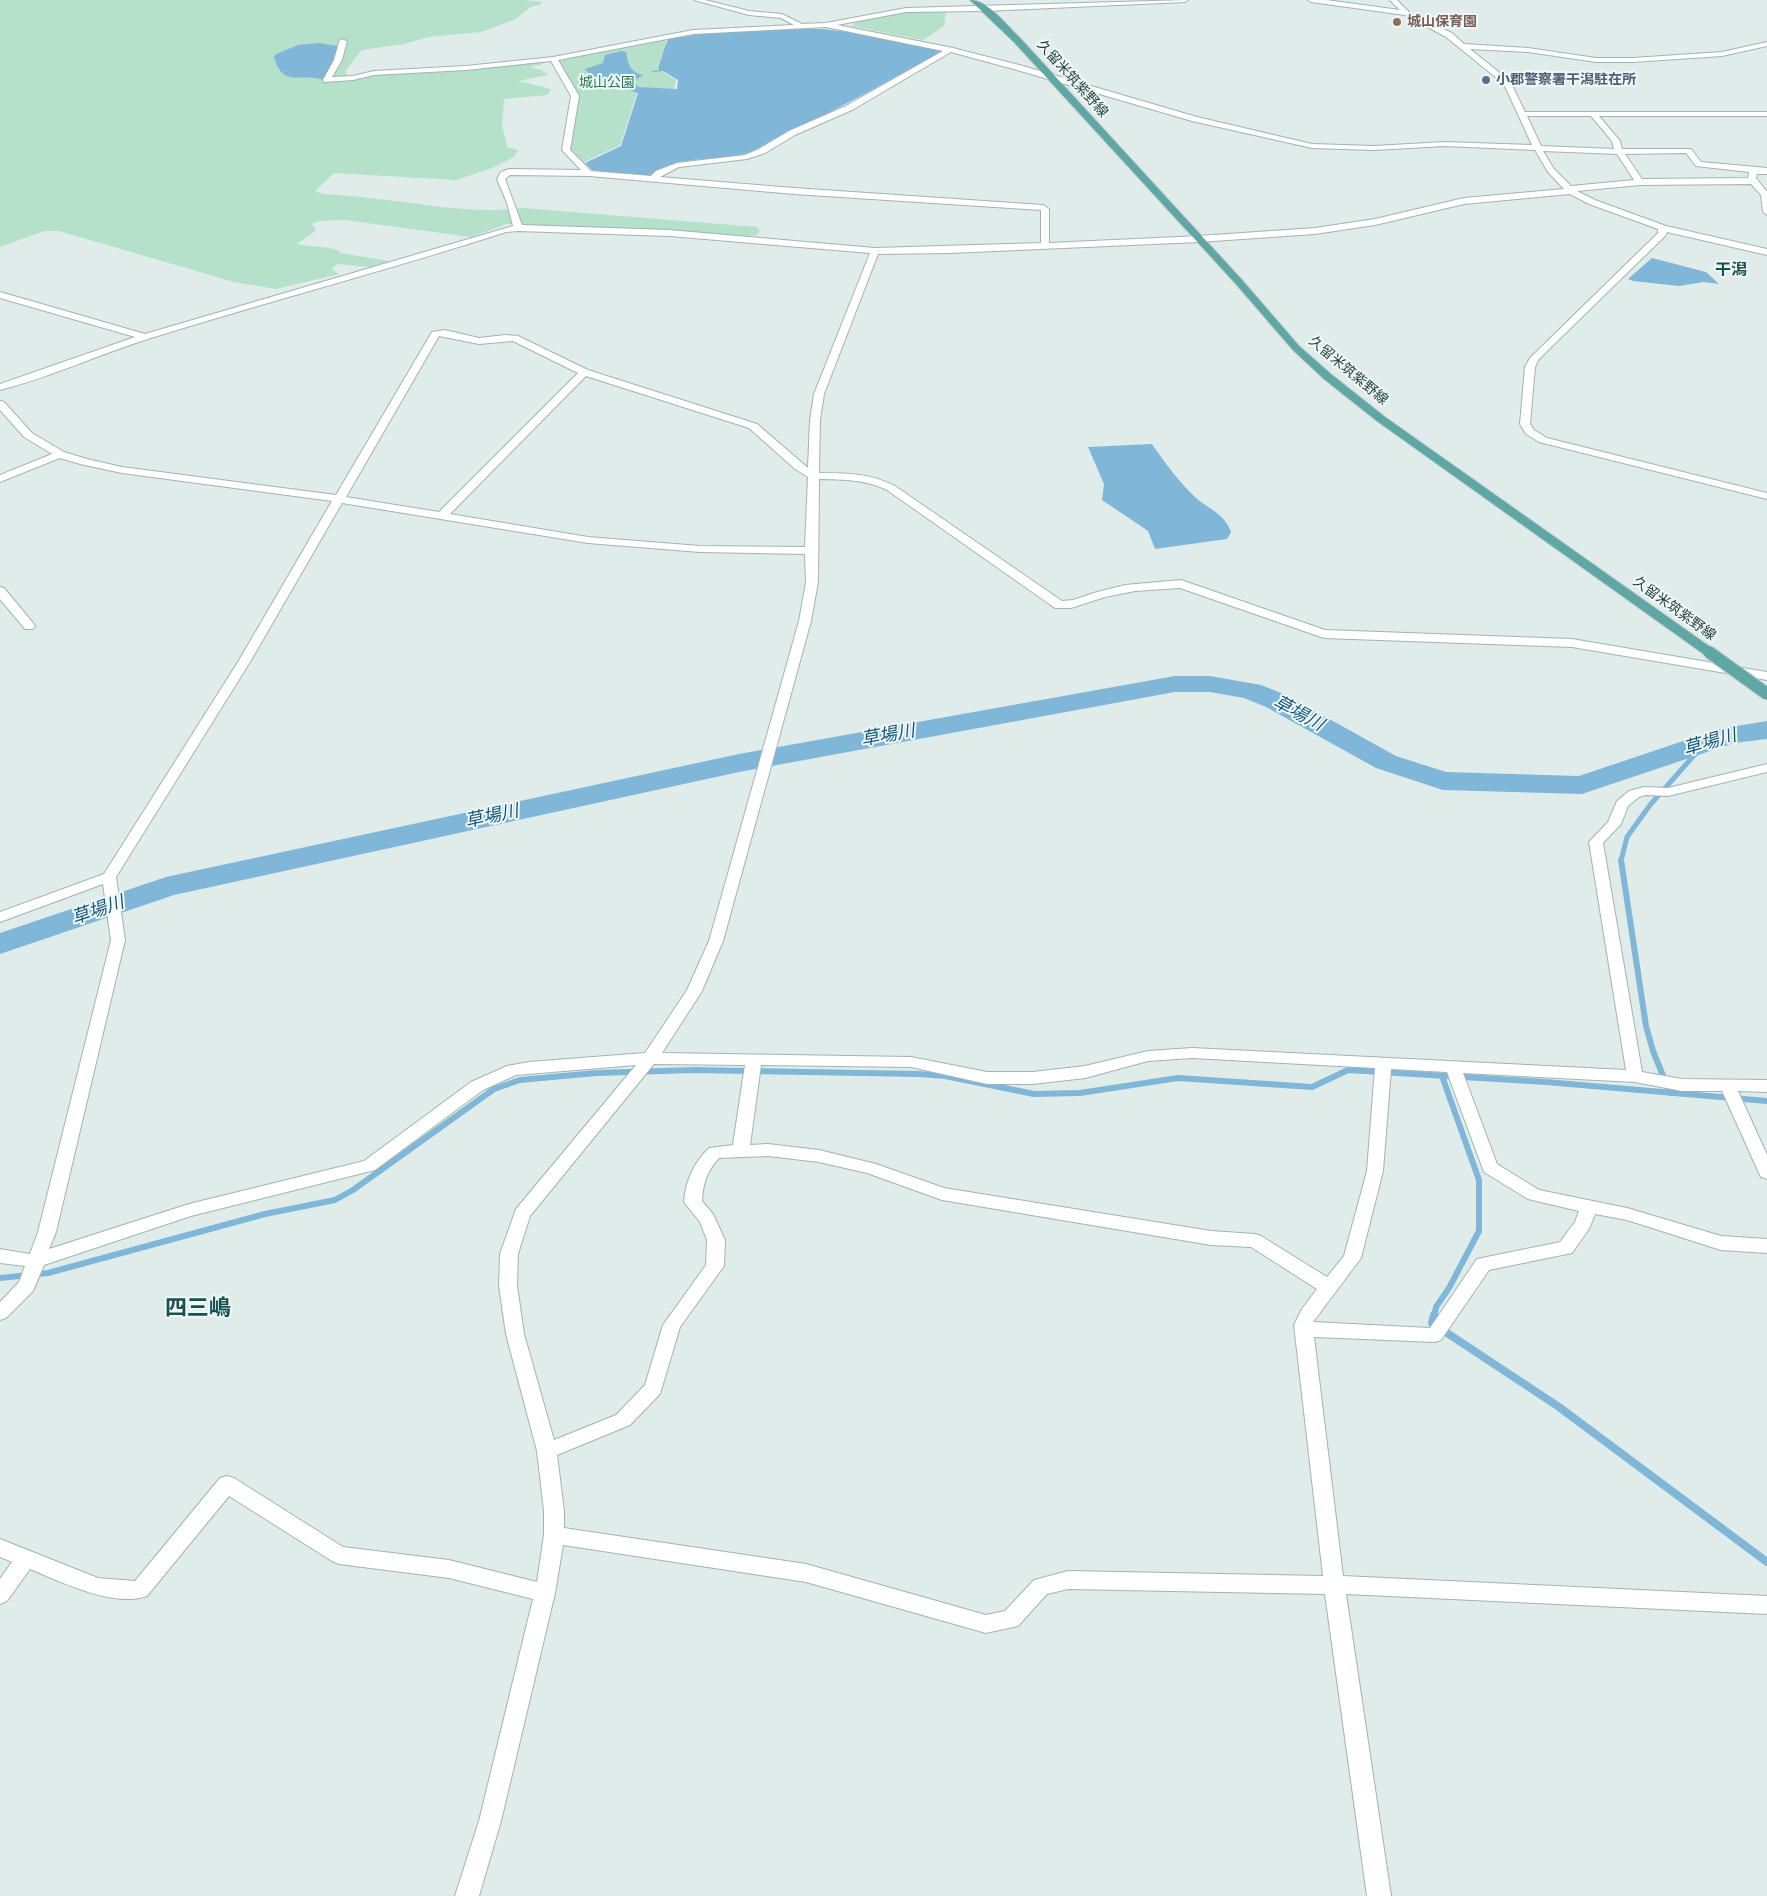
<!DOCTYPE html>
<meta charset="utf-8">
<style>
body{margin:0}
canvas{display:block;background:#dfece9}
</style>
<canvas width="1767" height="1896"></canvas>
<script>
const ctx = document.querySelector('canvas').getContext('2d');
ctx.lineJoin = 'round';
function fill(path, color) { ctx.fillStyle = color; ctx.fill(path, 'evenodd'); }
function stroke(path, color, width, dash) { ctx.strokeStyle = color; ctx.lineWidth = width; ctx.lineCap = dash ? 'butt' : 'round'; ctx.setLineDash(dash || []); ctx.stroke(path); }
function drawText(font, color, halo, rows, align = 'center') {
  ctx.font = font + ' "Varela Round","Noto Sans JP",sans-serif'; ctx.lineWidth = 4; ctx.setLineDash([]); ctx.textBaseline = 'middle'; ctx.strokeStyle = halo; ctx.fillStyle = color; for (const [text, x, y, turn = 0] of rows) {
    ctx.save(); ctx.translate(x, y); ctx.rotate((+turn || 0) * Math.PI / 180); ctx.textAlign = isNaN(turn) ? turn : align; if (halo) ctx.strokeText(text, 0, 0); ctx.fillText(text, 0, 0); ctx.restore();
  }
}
const green = new Path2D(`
 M0,0H524L542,2L540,5L532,6L516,19L481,32L429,37L403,44L362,50L345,71L349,80L375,75L546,61L541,65L529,67L543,70L542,72L547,73L548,75L518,81L551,89L547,95L504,99L502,125L507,147L518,150L514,157L492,168L456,180L334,173L315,191L322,194C389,196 456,216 523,208L757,227L760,230L757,235L748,236L507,224L471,237L345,220L319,221L312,224L316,229L314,232L297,244C311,247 324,246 338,250L340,253L390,261L370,267L337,264L331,269L339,274L276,289L234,282L59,231H44L0,247ZM298,45L324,80L276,54Z
 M920,10H946L944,26L923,40L851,26C865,14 902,12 920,10Z
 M666,38V46L657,66L658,69L676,80L674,89L648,88L637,93L620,145L582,163L570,152L575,91L557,60Z`);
const water = new Path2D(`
 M786,29H823L856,33L942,51C888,81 836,111 780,136C764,144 754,153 735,156C707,161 671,156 648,177L594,172L585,163L621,146L638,93L612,84L595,83L585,69L603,63L605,55L621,51L626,52C628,64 630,72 643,75L634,81L638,87L677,89L678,80L663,71L653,72L652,71L659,70L658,67L668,39L701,34Z
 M319,43L338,46L328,74L324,80C300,72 282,89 274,56L276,54L298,45Z
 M1652,258L1706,272L1719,284L1704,282L1679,286L1633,281L1628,279Z
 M1152,444C1165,463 1179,482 1196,498C1210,510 1225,514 1231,532L1227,539L1155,549L1148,531L1102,500L1104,484L1088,447Z`);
const streamFar2 = new Path2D(`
 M1621,861L1627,837L1650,805L1705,743`);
const streamFar1 = new Path2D(`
 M1621,860L1646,1026L1653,1051L1670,1093
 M0,1278L48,1273L265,1214L335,1200L353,1190L494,1089L520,1080L596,1073L694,1070L918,1074L945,1076L1034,1094L1080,1093L1178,1078L1312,1087L1348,1070L1546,1082L1767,1101
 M1434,1317L1436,1307L1449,1288L1479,1231V1180L1442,1076`);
const stream = new Path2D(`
 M1434,1315L1432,1323L1559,1407L1767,1562`);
const river = new Path2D(`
 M1175,676H1210L1261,685L1286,695L1396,756L1446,772L1579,776L1719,729L1767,721V739L1734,743L1582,794L1443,790L1376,768L1266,707L1244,698L1210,692H1175L739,772L174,895L0,954V933L166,877L739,754Z`);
const minor = new Path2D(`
 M694,0H705L749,11L782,14L802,24L826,23L906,8L1188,0L1185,2L985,11L906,12L837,25L953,48L1023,66L1197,117L1312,144L1374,146L1445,142L1532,145L1504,84L1446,37L1405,15L1311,2L1308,0H1326L1400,10L1390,0H1397L1412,15L1452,33L1464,44L1528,48L1596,58H1633L1722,52L1767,42V46L1722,56L1633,62H1596L1528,52L1470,49L1510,81L1525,112H1767V116H1599L1620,141L1622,149H1691L1701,162L1767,168V174H1757L1756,178L1767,192V215L1763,212L1761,195L1751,184L1640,185L1577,191L1595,200L1666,226L1767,249V255L1667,232L1665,236L1539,359L1535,367L1530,424L1534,430L1547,438L1767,493V499L1539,442L1526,434L1520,424L1525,367L1530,358L1658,233V229L1589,204L1570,194L1464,204L1375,225L1315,234L1199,242L950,253L878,254L824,394L820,420L819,473C846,473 870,473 895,486L1062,601L1073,600L1097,592L1125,585L1181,580L1325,630L1572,639L1767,672V680L1572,647L1324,638L1180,588L1135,591L1105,597L1071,608H1055L887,490C864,479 844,480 819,479L818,582L811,621L723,941L702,991L662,1053L911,1057L987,1072H1033L1085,1066L1148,1051L1192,1048L1626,1070L1589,842L1608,822L1617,801L1629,791L1644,787L1668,788L1767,764V772L1668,796L1645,795L1639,797L1628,806L1621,824L1603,843L1642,1072L1682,1079L1767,1080V1092L1738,1091L1767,1155V1179L1761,1177L1759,1173L1722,1091H1682L1635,1082L1463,1073L1497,1164L1539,1190L1627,1208L1721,1236L1767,1239V1253L1721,1250L1627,1220L1595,1214L1589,1229L1572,1253L1489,1270L1441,1340L1435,1342L1314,1337L1343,1576L1767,1596V1614L1346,1594L1391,1896H1367L1325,1594L1068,1589L1047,1594L1018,1626L986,1633L806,1582L563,1545L555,1593L501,1821L479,1896H455L479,1821L533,1599L449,1578L339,1564L332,1561L229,1496L147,1596C114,1608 61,1582 30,1569L7,1601L0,1604V1579L12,1562L0,1557V1539L98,1578L135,1581L220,1478L227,1476L234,1478L343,1547L449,1560L537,1582L544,1535V1511L537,1451L506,1334L499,1286L500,1254L516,1209L636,1065L516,1075L483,1090L375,1170L191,1216L44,1265L33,1291L6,1318L0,1320V1302L19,1282L25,1266L0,1263V1249L30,1254L38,1232L111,940L103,884L0,922V912L104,874L238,662L332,501L122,473L80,464L60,458L0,482V475L52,454L24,437L0,410V401L4,402L32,433L64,452L87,459L122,467L336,495L432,332L445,330L479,338L505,335L518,336L588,370L757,424L808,468L810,420L814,394L870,253L669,236L518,231L506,232C389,270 269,301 151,338C100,354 51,377 0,390V384L135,337L0,298V292L145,334L513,226L507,203L497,179L501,172L509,169L581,170L562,150L571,96L551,61L466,70L374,75L353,80L324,82L323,80L334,60L340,39L347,41L342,60L332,77L353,76L374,71L466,66L553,57L693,30L794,25L781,18L749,15ZM826,27L943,51L846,106L789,131L759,149L745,155L677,163L656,171L651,176L591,171L570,150L579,96L558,60L693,34ZM951,52L1017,70L1192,121L1312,148L1374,150L1445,146L1535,150L1548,172L1564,189L1464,198L1375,219L1315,228L1199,236L1049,243V209L1043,205L794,188L660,177L679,167L747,159L765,153L795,135L852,110ZM1527,116H1591L1612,141L1614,149L1541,146ZM1543,151L1617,154L1634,180L1571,186L1554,169ZM1686,153L1696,166L1749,172L1748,178L1642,179L1625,154ZM510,175L589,176L794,194L1041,210V243L875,248L669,230L522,225L505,179ZM439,336L479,344L513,341L578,373L439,512L346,497ZM586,376L749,428L795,469L808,477L805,547L700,546L588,537L450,514ZM342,503L588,543L700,552L805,554L806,582L799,621L709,941L687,990L645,1053L529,1062L507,1066L471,1082L364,1161L189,1204L49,1249L56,1232L125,940L116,877L250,662ZM1192,1058L1375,1068L1367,1171L1344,1256L1327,1277L1261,1236L1255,1234L1211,1231L944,1188L876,1164L819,1150L768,1144L750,1145L761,1065L911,1067L987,1084H1033L1085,1078L1148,1061ZM654,1064L745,1065L733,1145L709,1148C693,1164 686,1180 684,1202L700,1222L707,1240L706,1265L663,1325L645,1385L616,1415L554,1440L524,1334L517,1286L518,1254L530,1216ZM1391,1069L1447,1072L1484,1172L1528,1199L1579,1211L1575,1222L1560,1242L1477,1259L1430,1328L1313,1322L1361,1258L1383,1171ZM768,1156L819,1162L867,1173L942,1200L1211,1245L1251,1247L1317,1289L1302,1309L1294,1325L1323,1576L1068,1571L1034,1580L1005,1611L986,1615L806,1564L564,1528V1511L557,1455L630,1425L660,1394L680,1327L724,1266L725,1240L713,1214L702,1201C703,1183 707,1171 719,1158Z
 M0,587L4,588L33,623L35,626L33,629H25L0,599Z`);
const major = new Path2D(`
 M970,0C988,0 1007,26 1020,38L1242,280L1299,346L1332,375L1385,417L1713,649L1715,652L1713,655H1705L1377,421L1324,379L1293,350L1236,284L1014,42Z`);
const majorBridge = new Path2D(`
 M1709,652L1767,694`);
const markers = [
 [1397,22,5,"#8d6e63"],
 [1486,80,5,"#5c6f8a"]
];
const farEducationnames = [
 ["城山保育園",1407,22]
];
const farStreetnames = [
 ["久留米筑紫野線",1072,79,48],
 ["久留米筑紫野線",1348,371,40],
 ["久留米筑紫野線",1674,609,36]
];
const farServicenames = [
 ["小郡警察署干潟駐在所",1496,80]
];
const farParknames = [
 ["城山公園",607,83]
];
const farQuarternames = [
 ["干潟",1731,271]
];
const waterNames = [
 ["草場川",1298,714,28],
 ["草場川",888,736,-10],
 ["草場川",1710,743,-16],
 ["草場川",492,817,-12],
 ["草場川",98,911,-19]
];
const nearQuarternames = [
 ["四三嶋",198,1309]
];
fill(green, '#b5e0ca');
fill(water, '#80b7d8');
stroke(streamFar2, '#80b7d8', 5);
stroke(streamFar1, '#80b7d8', 6);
stroke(stream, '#80b7d8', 8);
fill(river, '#80b7d8');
stroke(minor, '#a1b4b2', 2);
stroke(major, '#c0c9c8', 2);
fill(minor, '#fff');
fill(major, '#5ea7a4');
stroke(majorBridge, '#c0c9c8', 14, []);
stroke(majorBridge, '#5ea7a4', 12);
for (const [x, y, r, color] of markers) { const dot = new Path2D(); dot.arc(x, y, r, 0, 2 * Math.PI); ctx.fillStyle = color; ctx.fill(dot); stroke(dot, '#eff8f6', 2); }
drawText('bold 14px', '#785e54', '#eff8f6', farEducationnames, 'left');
drawText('14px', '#1e3e3c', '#eff8f6', farStreetnames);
drawText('bold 14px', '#4e5e75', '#eff8f6', farServicenames, 'left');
drawText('14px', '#237957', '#eff8f6', farParknames);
drawText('bold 16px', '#185250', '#eff8f6', farQuarternames);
drawText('italic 18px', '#115680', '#eff8f6', waterNames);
drawText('bold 22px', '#185250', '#eff8f6', nearQuarternames);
</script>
